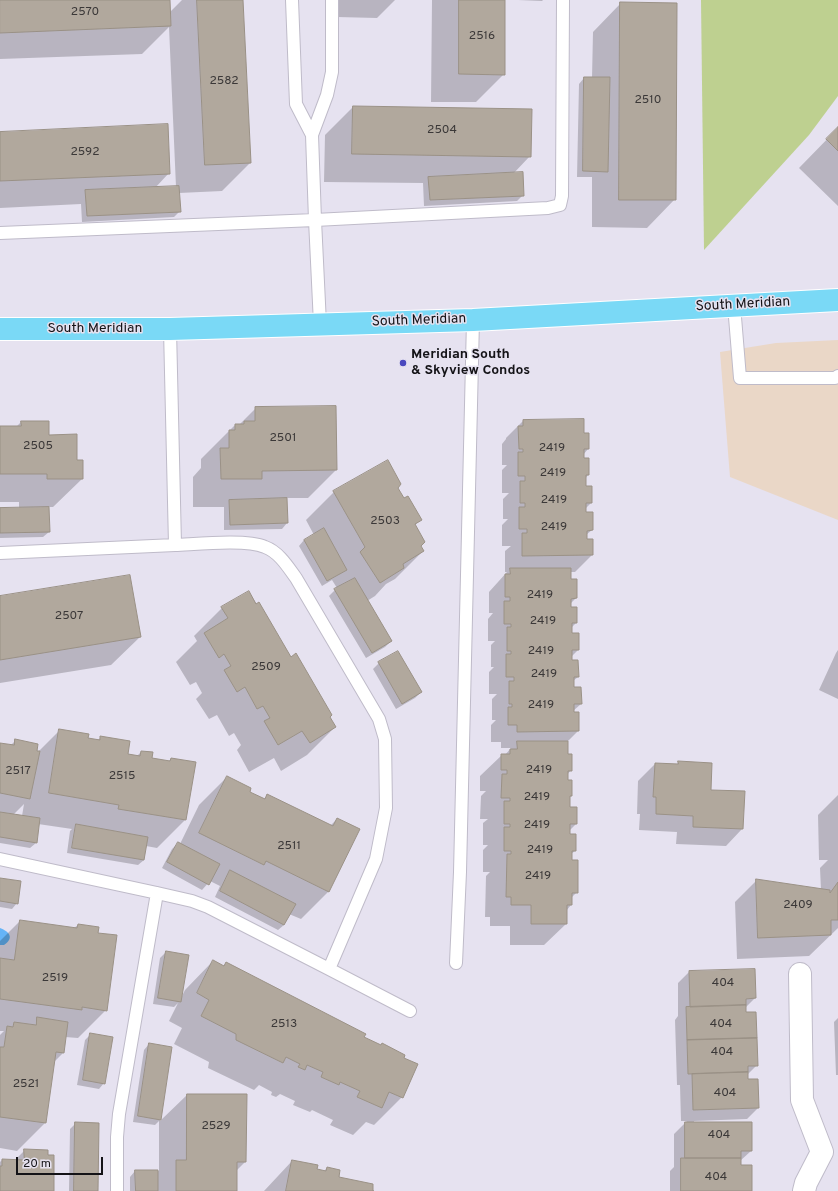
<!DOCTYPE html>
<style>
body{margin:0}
#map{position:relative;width:838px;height:1191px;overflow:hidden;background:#e6e2f0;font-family:Overpass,sans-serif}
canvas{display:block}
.scale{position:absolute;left:16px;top:1157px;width:87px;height:18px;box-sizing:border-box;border:2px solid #141317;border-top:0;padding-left:5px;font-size:12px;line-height:14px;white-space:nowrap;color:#141317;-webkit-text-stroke:3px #e6e2f0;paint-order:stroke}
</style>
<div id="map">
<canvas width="838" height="1191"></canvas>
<div class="scale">20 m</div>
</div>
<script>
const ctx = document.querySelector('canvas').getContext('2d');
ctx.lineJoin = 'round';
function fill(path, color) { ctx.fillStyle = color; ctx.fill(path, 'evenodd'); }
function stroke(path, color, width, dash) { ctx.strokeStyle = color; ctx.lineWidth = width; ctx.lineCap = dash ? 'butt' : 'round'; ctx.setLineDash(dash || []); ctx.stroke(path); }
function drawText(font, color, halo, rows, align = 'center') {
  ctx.font = font + ' Overpass,sans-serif'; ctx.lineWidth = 3; ctx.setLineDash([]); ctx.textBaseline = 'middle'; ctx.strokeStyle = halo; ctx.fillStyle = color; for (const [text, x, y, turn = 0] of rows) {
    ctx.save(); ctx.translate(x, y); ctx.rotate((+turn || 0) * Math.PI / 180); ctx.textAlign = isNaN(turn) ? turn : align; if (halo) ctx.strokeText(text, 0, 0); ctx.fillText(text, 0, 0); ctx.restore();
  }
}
const commercial = new Path2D(`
 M838,340V520L730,477L720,352L776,343Z`);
const green = new Path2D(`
 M701,0H838V96L809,135L704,250Z`);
const water = new Path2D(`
 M0,928C10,932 14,938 4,945H0Z`);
const shadow = new Path2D(`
 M0,0H169L170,12L182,0H242L250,163L222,191L179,193L180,211L174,217L82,222L81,204L0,208V133L169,173L155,188L176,187L169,27L142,54L0,59Z
 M337,0H395L377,18L337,17Z
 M432,0H504V74L476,102H431Z
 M518,0H543L542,1Z
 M621,3L675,199L647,228L592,227V177H577L579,84L584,78H592L593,32Z
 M353,107L530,156L513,174L523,195L517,201L424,206L423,183L324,182L325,135Z
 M838,128V206L799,168Z
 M256,408L336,470L308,498H286L287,523L282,529L224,530V507H193V477L201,468V459L235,425H239Z
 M523,421L583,434H588V449L583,455L588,475L585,479V487L591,503L585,509V513L592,530L586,535L587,540H592V555L575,572H570V580L576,598L570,604L576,623L571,628V634L578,650L571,657V661L578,677L573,681V688L581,704L573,711L578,731L567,742V755L571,770L567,775V781H571V796L569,798V808L576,824L569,831L575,851L571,854V861L577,892L571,898V905L566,911V924L544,945H510V926H490V917H485L486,876L490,872H483V850L488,845H483V823L488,819H480L481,796L486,791H480V776L502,755H505L511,748H501V742H491V725L496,720H492V699L497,694H489V672L494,667H491V645L495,641H488V619L493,613H489V592L507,572H505V551L511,546H502V525L508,519H503V499L509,493H502V470L507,465H502V444L506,439V438Z
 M21,422H48V436L82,479L53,507H48L49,532L43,537L0,538V509H19V502H0V427H16Z
 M397,488L404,500L421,520L415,525L420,546L423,551L395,579L386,584L375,596L367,601L391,641L385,647L366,658L329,596L337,588L332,580L322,586L299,546L304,540L314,535L306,520L334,492Z
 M249,592L335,727L307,755L281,771L274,758L249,772L237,750L241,745L234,733L229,736L217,715L209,719L196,699L202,693L196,682L190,685L176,662L197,641L194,636L222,608Z
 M0,597L140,637L111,665L0,683Z
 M838,650V699L819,690L836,653Z
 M379,663L421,692L415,698L396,709L373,669Z
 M60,730L87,739L97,741L101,737L127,754L137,756L141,752L151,759L168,762L171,759L185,820L157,848L146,846L144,860L138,865L67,853L70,831L72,829L38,824L36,843L30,848L0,843V744L10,746L16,740L38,752ZM24,804L22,816L13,815Z
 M679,762L710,791L744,792L742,829L726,846L676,844L677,832L639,830L640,814H637L638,781L655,764L676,765Z
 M227,777L248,792L263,800L268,795L330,826L337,819L329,891L301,919L289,914L284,925L278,930L215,897L220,886L210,881L202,890L162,868L172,849L178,843L180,844L199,805Z
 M838,795V928L809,956L737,959L735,902L757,880L821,890L820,868L828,860H819L818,815Z
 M0,879L17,903L12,909L0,907Z
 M20,921L74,928L78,925L97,934L106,1010L78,1038L65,1037L63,1053L54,1062L45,1123L17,1151L0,1148V1035L4,1031H0V941Z
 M166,952L181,998L185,990L213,961L223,966L226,963L363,1037L402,1097L374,1125L366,1122L353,1135L330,1125L333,1120L312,1110L310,1112L293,1105L295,1101L280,1094L276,1097L271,1095L272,1092L259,1085L254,1090L208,1068L209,1062L174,1044L182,1028L169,1021L178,1003L174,1007L153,1004L160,958Z
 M689,972L755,998L745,1008L757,1065L747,1075V1080L758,1108L747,1119L694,1121V1123L751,1151L740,1161V1166L750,1191H670V1171L674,1167V1134L687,1121H681L680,1085H677L675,1020L678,1016V983Z
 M838,1018V1075H836L834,1022Z
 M91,1034L104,1083L99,1089L77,1085L85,1040Z
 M149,1044L171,1048L160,1121L187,1095L245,1162L236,1171V1191H130V1177L135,1171H159V1121L155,1125L133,1122L144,1050Z
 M76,1123L97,1191H69L70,1129Z
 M25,1150L47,1156L53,1191H0V1162L2,1160H15Z
 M292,1161L316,1170L324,1171L327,1168L337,1178L371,1191H264Z`);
const building = new Path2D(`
 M0,0H170L171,26L0,33Z
 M197,0H243L251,163L205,165Z
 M459,0H505V75L459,74Z
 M620,2L677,3L676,200H619Z
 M584,77H610L608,172L583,171Z
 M353,106L532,109L531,157L352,154Z
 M168,124L170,174L0,181V132Z
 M838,127V151L826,139Z
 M523,172L524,196L430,200L428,177Z
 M179,186L181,212L87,216L85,190Z
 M336,406L337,470L262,471V479H221L220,448H229V430H235V424H244V421H255V407Z
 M584,419V433H589V449H584V458H589V475H586V486H592V503H586V512H593V530L587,531V539H593V555L522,556V533H527V529H519V507H525V503H520V481H525V476H518V452H523V449H519L518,426H523V420Z
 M21,421H49V435L77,434V460H83V479H47V474H0V426H21Z
 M388,460L401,484L398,488L404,498L408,496L422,520L415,524L425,542L421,546L424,551L403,564L404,568L380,583L360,552L365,547L333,491Z
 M287,498L288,523L230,525L229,500Z
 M49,507L50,532L0,533V508Z
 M324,528L347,570L327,581L304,540Z
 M510,568H571V579H577V598L571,599V607H577V623H572V633H579V650H572V660H578L579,677H574V687H581L582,704H574V712H579V731L517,732V725H508V707H512V704H509V681H514V677H506V654H511V651H507V627H511V624H504V601H510V597H505V574H510Z
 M130,575L141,637L0,660V596Z
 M355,578L392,641L372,653L334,589Z
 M249,591L256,604L259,602L291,657L296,653L332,715L330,717L336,727L310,743L302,731L278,745L264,721L270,718L263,706L257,709L245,687L237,692L224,670L231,666L224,654L219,658L204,633L228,618L221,607Z
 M398,651L422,692L402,704L378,662Z
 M59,729L89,734L88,738L100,740V736L130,741L128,754L140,756L141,751L153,752L152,758L170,761L171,758L196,762L186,820L118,809L119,805L49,793Z
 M15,739L38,744L37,751H40L30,799L0,793V743L14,745Z
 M517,741H568V754H572V771H568V780H572V796H570V807H577V824H570V834H576V851H572V860H578V893H572V905H567V924H531V905H511V897H506L507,854H511V851H504V827H510V824H504V801H510V798H501L502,774H507V770H501V754H510V749H517Z
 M678,761L712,763L711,790L745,791L743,829L693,827V816L656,814V797H653L655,763L678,764Z
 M227,776L251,788L250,792L265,799L267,794L333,826L337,818L360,829L329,892L266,861L264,865L199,833Z
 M0,812L40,818L37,843L0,837Z
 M76,824L148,837L144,860L72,848Z
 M178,842L220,864L209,885L167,862Z
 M230,870L296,904L284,925L220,891Z
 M0,878L21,881L18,904L0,901Z
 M756,879L830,890V893L838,882V920H831V935L758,938Z
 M20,920L77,928L78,924L99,927L98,933L117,935L107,1011L82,1007V1010L0,999V958L14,960Z
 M166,951L189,955L181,1002L158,998Z
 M213,960L224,966L226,962L366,1034L364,1037L381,1045L382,1043L405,1055L404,1058L418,1064L403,1098L389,1092L382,1108L357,1097L360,1091L340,1082L339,1085L321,1077L323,1072L307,1065L305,1070L298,1067L300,1064L286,1057L283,1063L236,1040V1034L201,1016L209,1000L197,993Z
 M755,969L756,998L746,999V1005L690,1007L689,971Z
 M746,1005V1012H756L757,1038L687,1040L686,1007Z
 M37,1017L68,1022L64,1053L56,1052L46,1123L0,1117V1047H4L7,1026L13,1027L14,1022L36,1025Z
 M90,1033L113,1037L105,1084L83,1080Z
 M757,1038L758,1066H748V1072L688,1074L687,1040Z
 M149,1043L172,1047L161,1120L138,1116Z
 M748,1072V1079H758L759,1108L693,1110L692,1074Z
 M187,1094H247L246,1162H237V1191H176V1160H186Z
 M75,1122L99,1123L98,1191H74Z
 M685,1122H752V1151H741V1158H685Z
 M24,1149L48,1150V1155H54V1191H0V1166H2V1159L24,1160Z
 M681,1158H741V1165H752V1191H681Z
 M292,1160L318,1165L317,1169L326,1171L327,1167L340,1170L339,1177L373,1184V1191H374H286Z
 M135,1170H158V1191H136Z`);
const lane = new Path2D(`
 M292,0L296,104L312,135
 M332,0V72L327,95L312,135L315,220L548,208L560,205L562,196L563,0
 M0,233L315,220L320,324
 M734,305L740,378H835L838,376
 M0,553L175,545
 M0,859L157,893
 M456,963L460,872L473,320
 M329,969L410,1011
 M117,1191V1137L119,1114L157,893L192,901L208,907L329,969L376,859L386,808L385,739L379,719L296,578C288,567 279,552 265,547C246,539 198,544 175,545L170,329`);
const street = new Path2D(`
 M800,974L802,1100L822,1152L806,1183L804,1191`);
const primary = new Path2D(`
 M0,329H170L473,320L838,300`);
const markers = [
 [403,363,4,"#4a48be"]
];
const numberNames = [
 ["2570",85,13],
 ["2516",482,37],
 ["2582",224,82],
 ["2510",648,101],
 ["2504",442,131],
 ["2592",85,153],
 ["2501",283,439],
 ["2505",38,447],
 ["2419",552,449],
 ["2419",553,474],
 ["2419",554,501],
 ["2503",385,522],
 ["2419",554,528],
 ["2419",540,596],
 ["2507",69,617],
 ["2419",543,622],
 ["2419",541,652],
 ["2509",266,668],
 ["2419",544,675],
 ["2419",541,706],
 ["2419",539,771],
 ["2517",18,772],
 ["2515",122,777],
 ["2419",537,798],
 ["2419",537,826],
 ["2511",289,847],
 ["2419",540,851],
 ["2419",538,877],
 ["2409",798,906],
 ["2519",55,979],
 ["404",723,984],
 ["2513",284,1025],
 ["404",721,1025],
 ["404",722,1053],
 ["2521",26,1085],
 ["404",725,1094],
 ["2529",216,1127],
 ["404",719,1136],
 ["404",716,1178]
];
const streetNames = [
 ["South Meridian",743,305,-3],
 ["South Meridian",419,321,-2],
 ["South Meridian",95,329]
];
const poiNames = [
 ["Meridian South",411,355],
 ["& Skyview Condos",411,371]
];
fill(commercial, '#ead7c7');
fill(green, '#bed090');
fill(water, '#65b4f7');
fill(shadow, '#0003');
fill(building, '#b1a89d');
stroke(building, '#9a9186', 1);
stroke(lane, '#bfbbc9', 14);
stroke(street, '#bfbbc9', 24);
stroke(primary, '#fff', 24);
stroke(lane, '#fff', 12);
stroke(street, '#fff', 22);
stroke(primary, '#7ad9f6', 22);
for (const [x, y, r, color] of markers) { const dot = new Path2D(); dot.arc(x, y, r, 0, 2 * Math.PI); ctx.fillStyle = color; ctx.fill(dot); stroke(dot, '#e6e2f0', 1.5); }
drawText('12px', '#3b3838', null, numberNames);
drawText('14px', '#141317', '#e6e2f0', streetNames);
drawText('bold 14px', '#141317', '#e6e2f0', poiNames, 'left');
</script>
